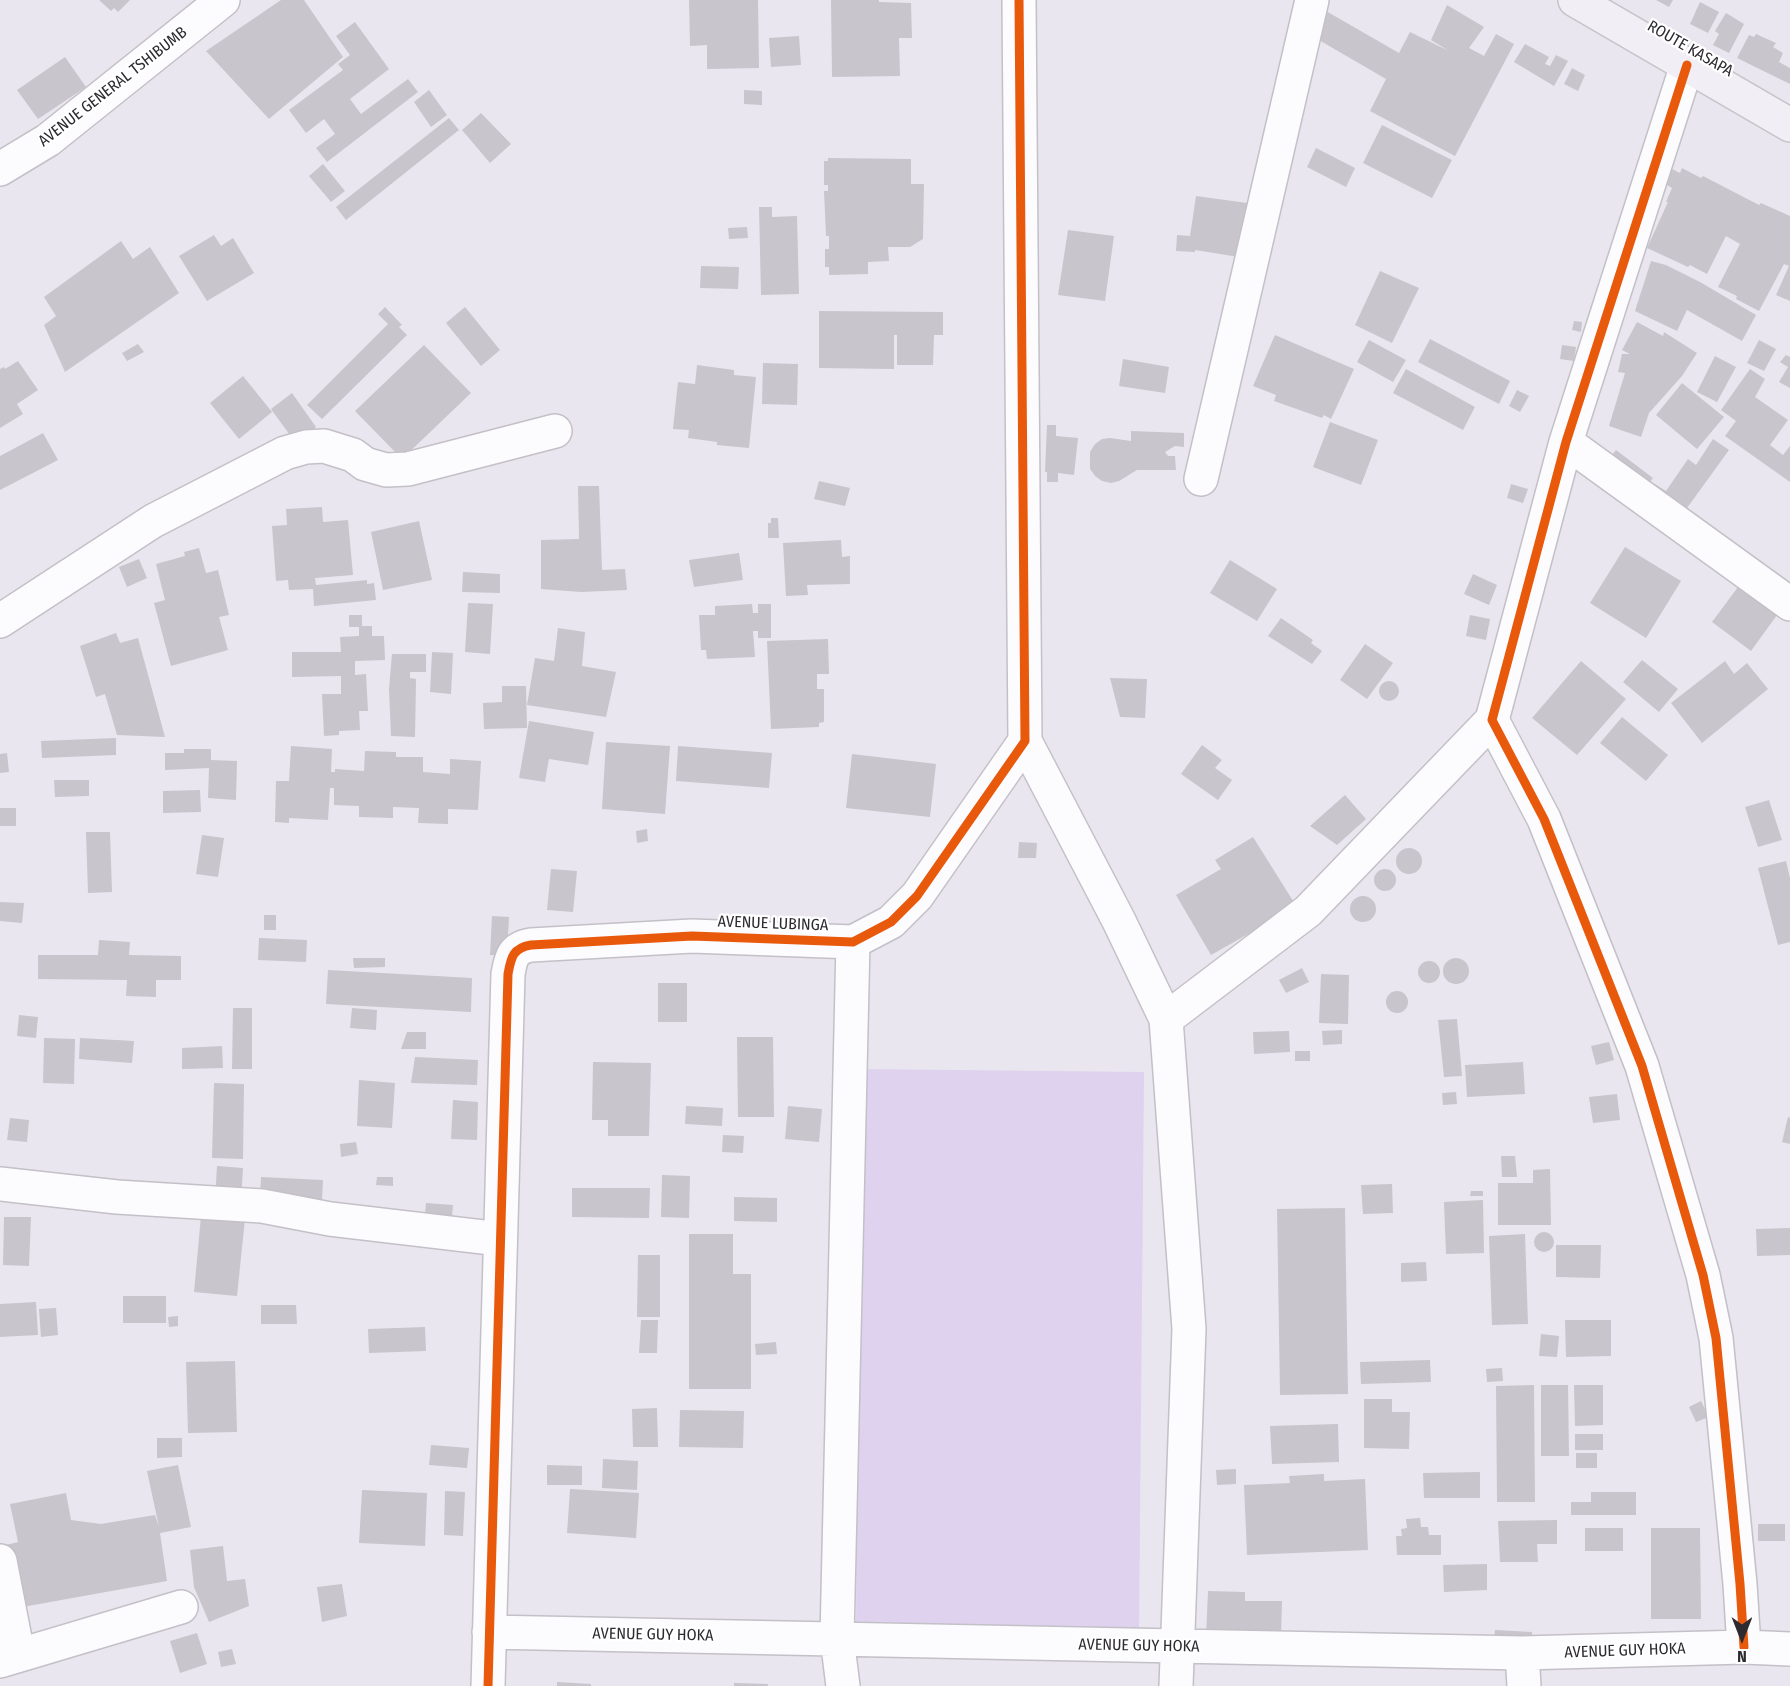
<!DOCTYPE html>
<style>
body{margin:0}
#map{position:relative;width:1790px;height:1686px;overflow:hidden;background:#eae6ef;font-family:"Fira Sans Condensed",sans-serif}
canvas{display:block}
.north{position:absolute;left:1712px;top:1608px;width:60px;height:60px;-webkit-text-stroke:4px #fff;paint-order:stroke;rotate:180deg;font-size:16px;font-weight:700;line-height:24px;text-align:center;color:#2d2b31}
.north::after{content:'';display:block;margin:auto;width:21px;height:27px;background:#2d2b31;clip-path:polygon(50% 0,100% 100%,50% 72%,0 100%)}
</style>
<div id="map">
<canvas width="1790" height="1686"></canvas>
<div class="north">N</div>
</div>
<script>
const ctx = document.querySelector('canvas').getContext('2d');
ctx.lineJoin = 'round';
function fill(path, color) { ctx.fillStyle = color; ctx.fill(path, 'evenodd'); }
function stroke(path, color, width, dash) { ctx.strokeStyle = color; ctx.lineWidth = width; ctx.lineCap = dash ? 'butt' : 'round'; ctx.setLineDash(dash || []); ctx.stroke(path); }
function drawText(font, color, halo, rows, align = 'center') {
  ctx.font = font + ' "Fira Sans Condensed",sans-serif'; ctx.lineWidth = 4.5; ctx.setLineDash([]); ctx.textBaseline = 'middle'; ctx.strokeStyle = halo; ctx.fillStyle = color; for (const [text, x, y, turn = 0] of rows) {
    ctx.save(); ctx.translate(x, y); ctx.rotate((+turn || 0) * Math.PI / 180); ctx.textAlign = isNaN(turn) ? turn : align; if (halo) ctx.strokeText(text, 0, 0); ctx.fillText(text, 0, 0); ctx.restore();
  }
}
const green = new Path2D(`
 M860,1069L1144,1072L1139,1632L856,1630Z`);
const building = new Path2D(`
 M99,0H130L118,12L114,8L111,11Z
 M281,0H304L343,57L269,119L206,51Z
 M689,0H758L759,68L707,69V45L690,46Z
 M831,0H879V2L911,3L912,38H899L900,76L832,77Z
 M1656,0H1673L1669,7Z
 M1700,2L1719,12L1708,33L1690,24Z
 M1447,5L1484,27L1469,48L1484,56L1496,34L1514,44L1455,156L1370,111L1386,79L1312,36L1326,11L1399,53L1410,32L1449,51L1431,40Z
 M1726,13L1744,24L1729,53L1713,45L1719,34L1715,31Z
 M355,22L389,69L350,99L361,114L408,79L418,92L327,162L316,148L335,134L324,119L306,133L289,110L343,70L338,64L350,55L336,36Z
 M1756,34L1776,43L1773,47L1783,53L1779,62L1790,68V84L1737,58L1749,35L1754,37Z
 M799,36L801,65L771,67L769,38Z
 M1525,44L1549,57L1545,64L1550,66L1556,55L1568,61L1554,86L1514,62Z
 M65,57L86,87L38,119L17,90Z
 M1572,68L1585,75L1578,91L1564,84Z
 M429,90L447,115L431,127L414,102Z
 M744,90L762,91V105L744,104Z
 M481,113L511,144L490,163L462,130Z
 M449,118L459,130L346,220L336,207Z
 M1382,125L1452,160L1432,198L1363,163Z
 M1316,148L1355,168L1346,187L1307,167Z
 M828,158L911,159V184H924L923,239L910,247H888L889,261L868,262V274L829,275V267H825V249H829V236H826L824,191H828V185H824V161H828Z
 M323,164L345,191L331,202L309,176Z
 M1670,168L1680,173L1682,168L1701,178L1703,176L1759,205L1761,203L1790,216V301L1776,295L1789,266L1784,264L1759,311L1736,299L1737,296L1718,287L1740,244L1726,236L1707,274L1690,265L1688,267L1647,248L1668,202H1666L1672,188L1662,182Z
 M1196,196L1247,203L1239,257L1195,250V252L1176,251L1177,235L1190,236Z
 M759,207H772V217L797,216L799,294L761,295Z
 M747,227L748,238L729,239L728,228Z
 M1068,230L1114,236L1105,301L1058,295Z
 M214,235L221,246L233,238L254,273L207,301L179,256Z
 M121,241L133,259L150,247L179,293L65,372L44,325L56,316L44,297Z
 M1651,261L1666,265L1700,282L1756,315L1742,341L1687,310L1677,331L1635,311Z
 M701,266L739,267L738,289L700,288Z
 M1380,271L1419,288L1392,343L1355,325Z
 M385,307L402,325L399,327L407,335L322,419L307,405L388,324L378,314Z
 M465,307L500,350L481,366L446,323Z
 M819,311L943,312V335H934L933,365H897V335H894V369L819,368Z
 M1574,321L1582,322L1581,332L1572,330Z
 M1637,322L1663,336L1664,332L1697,353L1682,376L1649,413L1641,437L1609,426L1625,373L1618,372L1622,354H1630L1622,350Z
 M1275,335L1354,369L1331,419L1324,415L1322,418L1274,401L1276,395L1253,386Z
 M1430,339L1510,381L1499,404L1418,362Z
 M1369,340L1406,360L1393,382L1357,362Z
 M1759,340L1776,349L1764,371L1747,363Z
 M138,344L144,352L127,361L122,353Z
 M424,345L471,393L402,459L355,411Z
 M1562,345L1576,347L1574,361L1560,359Z
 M1786,355L1790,357V388L1779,382L1788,367L1780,362Z
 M1715,356L1736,367L1717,402L1697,392Z
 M1123,359L1169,367L1165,393L1119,386Z
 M18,361L38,390L17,404L23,414L0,428V369L4,367L5,369Z
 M763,363L798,364L797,405L762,404Z
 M697,365L734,370V375L756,377L749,448L717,445V442L688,438L689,430L673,429L678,382L695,384Z
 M1406,369L1475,407L1463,430L1393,393Z
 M1750,369L1765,379L1755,397L1788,420L1770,445L1783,455L1790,446V482L1725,436L1736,421L1721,410Z
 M243,376L272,412L239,439L210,403Z
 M1682,383L1724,417L1697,449L1656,415Z
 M1517,390L1529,396L1520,412L1509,406Z
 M292,393L316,427L295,442L271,409Z
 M1330,422L1378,440L1361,485L1313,467Z
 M1047,425H1056V436L1078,438L1074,475L1058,473V482H1047V472H1045Z
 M1131,431L1184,433V447L1175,446L1165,452L1168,456H1175L1176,470H1137L1119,481L1111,483L1102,481L1095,476L1090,469V452L1095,444L1102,439L1110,438L1131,441Z
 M43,433L58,460L0,490V456Z
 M1713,439L1729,450L1682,515L1649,492L1655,484L1666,491L1688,459L1696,465Z
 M1616,450L1653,478L1642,492L1605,464Z
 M819,481L850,488L845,506L814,499Z
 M1511,484L1528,489L1523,503L1507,498Z
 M578,486H599L602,570L625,569L627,590L581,592L541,589V540L579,539Z
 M322,507L323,522L348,520L353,575L315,578L316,585L367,580V584L374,583L376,600L314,606L313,589L289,590L288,580L276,581L272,526L287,525L286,509Z
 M771,518H778L779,538H768V523H771Z
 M419,521L432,580L383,590L371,532Z
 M841,540L842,557L850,556V584L807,585L808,595L786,596L783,543Z
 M1625,547L1681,581L1646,638L1590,603Z
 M199,548L206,573L218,570L229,615L219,617L228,650L171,666L154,603L165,600L156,564L185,556L184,552Z
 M739,553L743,580L694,587L689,560Z
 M139,559L147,578L127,587L119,567Z
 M1230,560L1277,589L1257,621L1210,593Z
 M463,572L500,574V593L462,592Z
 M1473,574L1497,585L1489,605L1464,594Z
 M1738,587L1777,615L1751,651L1712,622Z
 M468,603L493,604L490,654L465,652Z
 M752,604L753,613H758V604H771V638H758V631H753L755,657L707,659L706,650H701L699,615H715V606Z
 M349,615H362V626H372V636H384L385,660L355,661V675L366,674L368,711H359L360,730L339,731V735L324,736L322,694H341V676L292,677V652H341L340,637L359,636V627H349Z
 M1470,615L1490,619L1486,640L1466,636Z
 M1281,618L1313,640L1311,643L1322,651L1312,664L1268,636Z
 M558,628L585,632L582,666L616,672L606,717L527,705L535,658L554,661Z
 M116,633L120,643L138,638L165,737L117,735L105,694L96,697L80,646Z
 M828,639L829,674H817V689H824V722L819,723V727L771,729L767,641Z
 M1365,644L1393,663L1367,699L1340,680Z
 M432,652L453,653L451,694L430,692Z
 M392,654H426V672H410V678L416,679L415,737L391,736L389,689Z
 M1642,660L1678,689L1659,712L1623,682Z
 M1581,661L1626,699L1577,755L1532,718Z
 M1725,661L1734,674L1747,663L1768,689L1702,743L1671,703Z
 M1110,678L1147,679L1145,718L1120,717Z
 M1379 691a10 10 0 1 1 20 0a10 10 0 1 1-20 0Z
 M502,686H526L527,728L484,729L483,703L502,702Z
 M1622,717L1668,755L1646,781L1600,743Z
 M529,721L594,732L588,765L549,759L545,782L519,778Z
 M116,738V755L42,758L41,741Z
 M606,742L670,746L665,814L602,809Z
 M1202,745L1222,760L1215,768L1232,780L1218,800L1181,774Z
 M291,746L332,749L331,772H335V769L364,771L365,751L396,752V757H423V772L450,774V759L481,761L478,810L448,809V824L418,823L419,808L393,807V818L359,817V806L334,805V788H330L328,820L289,818V823L275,822L276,781H289Z
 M678,746L772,753L769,788L676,781Z
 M184,749H211V760L237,761L236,800L208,798L209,768L165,770V753H184Z
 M7,753L9,772L0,773V754Z
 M852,754L936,764L930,817L846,808Z
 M54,780H89V796L55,797Z
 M200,790L201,812L163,813V791Z
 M1345,795L1366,819L1337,845L1310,826Z
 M1769,800L1782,840L1758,847L1745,807Z
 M0,808H16V826H0Z
 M647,829L648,841L637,843L636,831Z
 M86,832H110L112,892L88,893Z
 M202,835L224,838L218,877L196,874Z
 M1253,837L1300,912L1266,924L1211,955L1176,895L1221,869L1215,860Z
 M1019,842L1037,843L1036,858H1018Z
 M1396 861a13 13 0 1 1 26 0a13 13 0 1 1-26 0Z
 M1786,861L1790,878V942L1778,945L1758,868Z
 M1374 880a11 11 0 1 1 22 0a11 11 0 1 1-22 0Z
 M551,869L577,871L573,912L547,910Z
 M1350 909a13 13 0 1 1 26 0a13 13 0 1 1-26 0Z
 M0,902L24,903L22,923L0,921Z
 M264,915H276V930H264Z
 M492,916L509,917L507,955H490Z
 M259,938L307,940L306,962L258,960Z
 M99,940L130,942L129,955L181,956V980H156V997L126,996L127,980L38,979V955H98Z
 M353,958H385V967L354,968Z
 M1443 971a13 13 0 1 1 26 0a13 13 0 1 1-26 0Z
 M1418 972a11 11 0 1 1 22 0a11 11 0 1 1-22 0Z
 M1302,968L1309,982L1286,993L1279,980Z
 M328,970L472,978L471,1012L326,1004Z
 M1321,974L1349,975L1348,1024L1319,1023Z
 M658,983H687V1022H658Z
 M1386 1002a11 11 0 1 1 22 0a11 11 0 1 1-22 0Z
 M233,1008H252V1069H232Z
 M352,1008L377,1010L376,1030L350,1028Z
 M19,1015L38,1017L36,1038L17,1036Z
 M1457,1019L1462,1076L1444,1077L1438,1020Z
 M1342,1030V1044L1323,1045L1322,1031Z
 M1289,1031L1290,1052L1254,1054L1253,1032Z
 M407,1032H426V1049H401Z
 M737,1037H773L774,1117H738Z
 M44,1038L75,1039L74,1084L43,1083Z
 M80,1038L134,1041L132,1063L79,1059Z
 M1609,1042L1614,1060L1596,1065L1591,1046Z
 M222,1046L223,1068L182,1069V1048Z
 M1295,1051H1310V1061H1295Z
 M415,1057L478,1060L477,1085L411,1083Z
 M593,1062L651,1063L649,1136H608V1120H592Z
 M1523,1062L1525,1094L1467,1097L1465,1065Z
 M359,1080L395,1083L392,1128L357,1126Z
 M214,1083L244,1084L243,1159L212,1158Z
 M1456,1092L1457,1104L1443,1105L1442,1093Z
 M1617,1094L1620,1120L1593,1123L1589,1097Z
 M453,1100L478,1102L477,1140L451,1139Z
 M686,1106L723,1108L722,1126L685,1124Z
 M788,1106L822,1109L819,1142L785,1139Z
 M1788,1117L1790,1118V1144L1782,1142Z
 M10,1118L29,1120L27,1142L7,1140Z
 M723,1135L744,1136L743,1153L722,1152Z
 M356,1142L358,1154L341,1157L340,1144Z
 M1501,1156H1515L1517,1177H1502Z
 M217,1166L243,1168L241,1202L215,1200Z
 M1550,1169L1551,1225H1498V1183H1533V1170Z
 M662,1175L690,1176L689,1218L661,1217Z
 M261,1177L323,1180L322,1200L260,1197Z
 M377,1177H393V1186L376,1185Z
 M1392,1184L1393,1213L1363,1214L1361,1185Z
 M572,1188H650L649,1218L572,1217Z
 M1471,1191H1483V1196H1470Z
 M734,1197L777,1198V1222L734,1221Z
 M1483,1200L1484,1253L1446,1254L1444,1202Z
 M426,1203L453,1205L451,1228L424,1226Z
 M1345,1208L1348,1394L1280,1395L1277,1209Z
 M201,1216L245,1219L237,1296L194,1292Z
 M4,1217H31L29,1266L3,1265Z
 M1790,1228V1255L1757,1256L1756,1229Z
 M1534 1242a10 10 0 1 1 20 0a10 10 0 1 1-20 0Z
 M689,1234H733V1274H751V1389H689Z
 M1525,1234L1528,1324L1492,1325L1489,1236Z
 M1556,1245H1601L1600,1278L1556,1277Z
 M638,1255H660V1317H637Z
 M1426,1262L1427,1281L1401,1282V1263Z
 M123,1296H166V1323H123Z
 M36,1302L38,1335L0,1337V1304Z
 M261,1305H296L297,1324H261Z
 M56,1308L58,1335L41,1337L39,1309Z
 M178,1316V1326L169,1327L168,1317Z
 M641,1320H658L657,1353H639Z
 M1565,1320H1611V1356L1566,1357Z
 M425,1327L426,1351L369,1353L368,1329Z
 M1541,1334L1559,1336L1557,1357L1539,1356Z
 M776,1342L777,1354L756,1355L755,1344Z
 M1430,1360L1431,1382L1361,1384L1360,1362Z
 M235,1361L237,1432L188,1433L186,1362Z
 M1502,1368L1503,1381L1487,1382L1486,1369Z
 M1534,1385L1535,1502H1497L1496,1386Z
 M1541,1385H1568L1569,1456H1541Z
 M1574,1385H1603V1425L1575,1426Z
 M1364,1399H1392V1412H1410L1409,1449L1364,1448Z
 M1701,1401L1709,1417L1696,1422L1689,1407Z
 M657,1408L658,1447H633L632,1409Z
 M680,1410L744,1411L743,1448L679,1447Z
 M1338,1424L1339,1462L1272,1464L1270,1426Z
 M1575,1434H1603V1450H1575Z
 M157,1438H182V1457L157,1458Z
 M431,1445L469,1448L467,1468L429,1465Z
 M1576,1453H1597V1468H1576Z
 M603,1459L638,1461L637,1490L602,1488Z
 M178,1465L191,1527L160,1533L167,1581L17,1608L6,1545L18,1542L10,1504L66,1493L71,1520L101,1524L155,1515L159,1527L147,1471Z
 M547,1465L582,1466V1485H547Z
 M1236,1469V1484L1217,1485L1216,1470Z
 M1480,1472V1498H1424L1423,1473Z
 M1324,1474V1481L1365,1479L1368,1550L1247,1555L1244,1485L1290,1483L1289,1476Z
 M570,1489L639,1493L636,1538L567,1533Z
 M362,1490L427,1493L425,1546L359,1543Z
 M445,1491L465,1492L463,1536L444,1535Z
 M1591,1492H1636V1515H1571V1502H1591Z
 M1420,1518L1421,1527H1428L1429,1535H1441V1555H1397L1396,1536H1402L1401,1529L1407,1528L1406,1519Z
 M1557,1520V1544H1537L1538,1562H1500L1498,1521Z
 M1758,1524H1785V1541H1758Z
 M1585,1528H1623V1551H1585Z
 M1651,1528H1700L1701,1619H1651Z
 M223,1546L227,1581L245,1579L249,1606L209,1622L194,1587L190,1550Z
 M1487,1564V1590L1444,1592L1443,1565Z
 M342,1584L347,1616L322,1622L317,1587Z
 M1208,1591L1245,1592V1601H1282L1281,1638L1206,1637Z
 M1495,1630L1532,1632V1645L1494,1642Z
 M197,1633L207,1664L180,1673L170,1641Z
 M232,1649L236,1664L221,1667L218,1652Z
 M557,1682L591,1684V1686H557Z
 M734,1683L768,1684V1686H734Z`);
const minor = new Path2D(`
 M1687,65L1566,442L1492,720L1544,819L1642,1066L1703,1275L1716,1338L1740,1584L1744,1647
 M0,169L48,140L223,0
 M1566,442L1790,604
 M1201,479L1312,0
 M0,621L153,521L285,453L306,447L324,446L353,455L365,464L386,470L408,469L555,431
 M1025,741L1119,921L1166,1019L1189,1329L1176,1686
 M1166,1019L1308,911L1492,720
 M0,1184L117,1197L262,1206L330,1219L500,1239
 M0,1561L18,1654
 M489,1632L1522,1653L1744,1647L1790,1649
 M1522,1653L1524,1686
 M0,1661L181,1607
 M488,1686L508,974C511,957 513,948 531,945L692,936L853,942L891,922L917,896L1025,741L1019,0
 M843,1686L837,1638L853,942`);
const major = new Path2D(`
 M1575,0L1790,125`);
const cycleway = new Path2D(`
 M1687,65L1566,442L1492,720L1544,819L1642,1066L1703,1275L1716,1338L1740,1584L1744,1647
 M488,1686L508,974C511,957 513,948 531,945L692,936L853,942L891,922L917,896L1025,741L1019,0`);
const streetNames = [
 ["ROUTE KASAPA",1690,49,30],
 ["AVENUE GENERAL TSHIBUMB",113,87,-38],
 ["AVENUE LUBINGA",773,924,2],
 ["AVENUE GUY HOKA",653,1635,1],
 ["AVENUE GUY HOKA",1139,1646,1],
 ["AVENUE GUY HOKA",1625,1651,-2]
];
fill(green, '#ded2ee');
fill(building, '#c8c5cc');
stroke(minor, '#c3c0c7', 36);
stroke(major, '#c6c4c8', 36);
stroke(minor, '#fcfbfd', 33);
stroke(major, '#f2eef5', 33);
stroke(cycleway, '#e8590c', 9);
drawText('16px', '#2d2b31', '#fff', streetNames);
</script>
